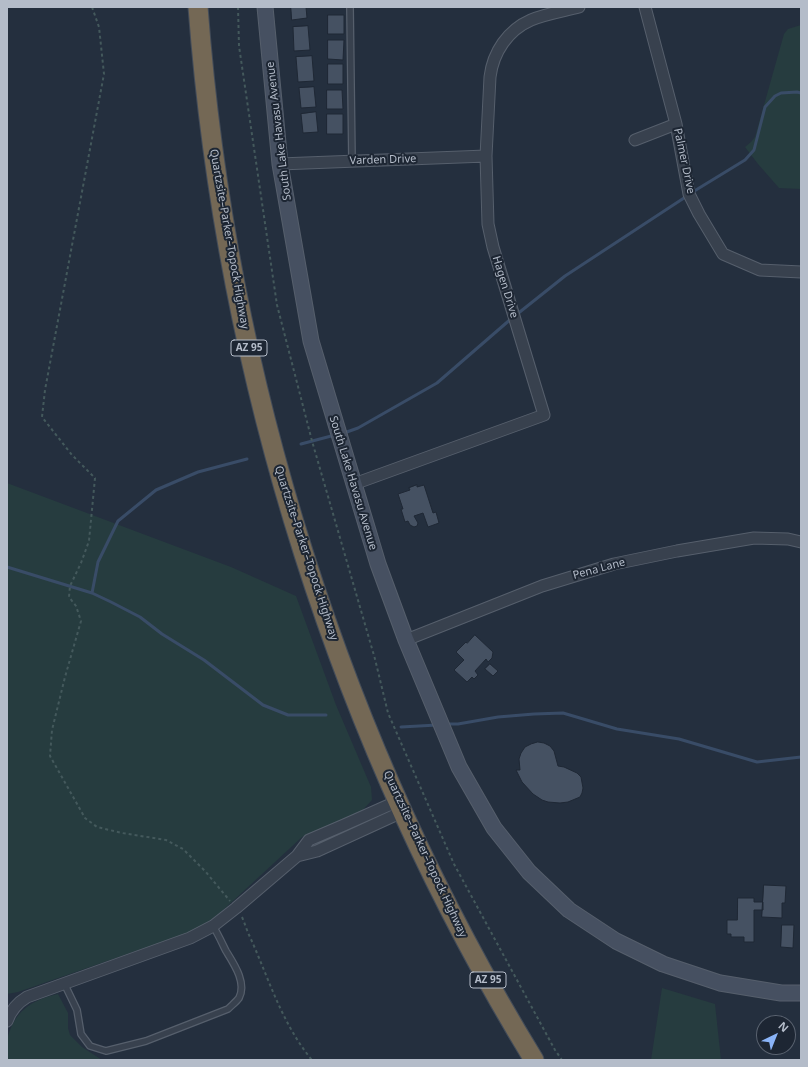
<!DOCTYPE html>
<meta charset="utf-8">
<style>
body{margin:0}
#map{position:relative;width:808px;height:1067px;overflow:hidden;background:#242f3e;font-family:"Noto Sans",sans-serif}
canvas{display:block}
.frame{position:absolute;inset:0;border:8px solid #b4bcc9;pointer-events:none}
.north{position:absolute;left:756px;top:1015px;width:40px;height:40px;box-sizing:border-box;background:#1d2633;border:1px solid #59626f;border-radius:50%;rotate:43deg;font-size:11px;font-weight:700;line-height:16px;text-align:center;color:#b4bcc9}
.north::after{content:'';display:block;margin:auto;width:14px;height:18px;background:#8ab4f8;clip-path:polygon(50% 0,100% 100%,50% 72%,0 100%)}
</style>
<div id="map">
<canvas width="808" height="1067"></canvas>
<div class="frame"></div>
<div class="north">N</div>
</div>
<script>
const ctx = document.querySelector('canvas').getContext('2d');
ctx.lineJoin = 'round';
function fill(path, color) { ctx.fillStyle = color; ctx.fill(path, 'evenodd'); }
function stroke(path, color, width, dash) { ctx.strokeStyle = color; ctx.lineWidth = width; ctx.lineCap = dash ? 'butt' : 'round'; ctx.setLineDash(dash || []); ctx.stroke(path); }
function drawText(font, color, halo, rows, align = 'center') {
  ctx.font = font + ' "Noto Sans",sans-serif'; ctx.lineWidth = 4; ctx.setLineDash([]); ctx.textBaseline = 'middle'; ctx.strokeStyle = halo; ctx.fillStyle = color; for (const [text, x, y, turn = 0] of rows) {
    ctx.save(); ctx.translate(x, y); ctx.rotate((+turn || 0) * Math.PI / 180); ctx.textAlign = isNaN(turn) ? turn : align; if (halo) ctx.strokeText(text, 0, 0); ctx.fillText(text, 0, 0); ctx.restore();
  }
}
const green = new Path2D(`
 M801,25V189L779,188L758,164L745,147L751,142L755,137L784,34L788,29Z
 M7,483L231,567L296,596L336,705L371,787L372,800L360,813L302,837L221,912L207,923L185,934L18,992L7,994Z
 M662,988L715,1004L721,1060H651Z
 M58,994L68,1013V1028L70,1035L82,1047L102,1060H7C7,1054 6,1047 7,1041C13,1012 31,1000 58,994Z`);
const stream = new Path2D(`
 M691,193L745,160L754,150L765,107L775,96L781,93L797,92L801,93
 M516,315L565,276L687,196
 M344,433L358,428L437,383L512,318
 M301,444L335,435
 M7,567L92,593L111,602L140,617L162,634L204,660L263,705L288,715H326
 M92,593L98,562L118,521L156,490L198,472L247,459
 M447,724H458L498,717L534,714L563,713L617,729L679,739L757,762L801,757
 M401,727L437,725`);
const building = new Path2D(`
 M291,7H306L307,18L292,20Z
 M328,15H344V34H328Z
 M308,26L310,50L294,51L293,27Z
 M328,40H344L343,60L328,59Z
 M312,56L314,81L298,82L296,57Z
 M328,64H343V84H328Z
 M314,87L316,107L301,108L299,88Z
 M327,90H342L343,109H327Z
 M316,112L318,132L303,133L301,114Z
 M327,114H343V134H327Z
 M417,485V487L424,485L433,513L436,512L439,523L428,527L423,513L414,516L418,523L417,526L414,527L410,525L408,521L405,522L401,509H403L398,494L410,490L409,488Z
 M475,635L493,652L492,658L488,662L486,659L475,671L478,675L474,679L472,677L467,682L454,670L464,660L456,652L466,642L467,643Z
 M490,664L498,671L493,676L485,669Z
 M538,742L544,743L550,746L554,751L558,766L564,767L577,773L581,777L583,788L582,793L580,797L568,802L560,803L548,802L542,800L533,794L522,782L516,770H520L519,759L521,753L525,747L531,744Z
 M764,885L786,886L785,903H782V918L762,917Z
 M738,898H754V902H763V910H754V942H744V937H731V934H727V920H737Z
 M782,925H794L793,948L781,947Z`);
const path = new Path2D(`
 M92,7L99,27L104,74L45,390L42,417L72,455L95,478L89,541L81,563L70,586L69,597L76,606L81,621L65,677L52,730L50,756L85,818L97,827L122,833L166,840L183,849L205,871L230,901
 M238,7L239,46L277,305L312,441L375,659L388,713L454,864L555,1050L562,1060
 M242,917C245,924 247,931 250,937C269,979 282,1024 312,1060`);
const lane = new Path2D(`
 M350,7L352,161
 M64,983L77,1010L81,1034L90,1046L106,1051L146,1041L228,1009C232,1005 236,1002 239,998C247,983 234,964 226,951C222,943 218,934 213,926`);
const street = new Path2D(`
 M645,7L676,124L689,194L699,214L723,254L760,270L801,272
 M635,140L676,124
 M280,164L486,156
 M354,484L544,415L493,247L488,224L486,156L490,77C493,52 508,30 531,20C545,14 564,11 579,7
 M406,640L542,586L614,564L677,551L754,538L788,539L801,542
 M297,856L317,851L402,812
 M7,1021C11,1010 17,1003 27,997L190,938L213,926L236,908L297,856L309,840L344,825L398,801`);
const secondary = new Path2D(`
 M265,7L280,164L311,341L378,564L406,640L459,767L494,828L529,872L569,910L616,941L663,964L720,983L781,993H801`);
const highway = new Path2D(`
 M198,7C226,378 340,743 534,1060`);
const shields = [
 [249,348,36],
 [488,980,36]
];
const shieldNames = [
 ["AZ 95",249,348],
 ["AZ 95",488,980]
];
const streetNames = [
 ["South Lake Havasu Avenue",279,131,-97],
 ["Varden Drive",383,160,-2],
 ["Palmer Drive",684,161,78],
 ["Quartzsite–Parker–Topock Highway",229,239,80],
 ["Hagen Drive",505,287,73],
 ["South Lake Havasu Avenue",353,483,73],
 ["Quartzsite–Parker–Topock Highway",306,553,72],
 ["Pena Lane",599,569,-15],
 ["Quartzsite–Parker–Topock Highway",425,854,65]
];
fill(green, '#263c3f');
stroke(stream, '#394c67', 3);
fill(building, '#455162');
stroke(building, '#1f2835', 1);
stroke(lane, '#565f6c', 8);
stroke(street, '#565f6c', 13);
stroke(secondary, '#565f6c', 17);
stroke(highway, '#434c59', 21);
stroke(path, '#44595c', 2, [3, 3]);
stroke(lane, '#38414e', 5.5);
stroke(street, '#38414e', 11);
stroke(secondary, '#465061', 15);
stroke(highway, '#746855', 19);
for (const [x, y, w] of shields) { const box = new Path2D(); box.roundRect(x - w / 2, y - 8, w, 16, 3); ctx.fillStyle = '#1d2633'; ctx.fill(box); stroke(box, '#b4bcc9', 1); }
drawText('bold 10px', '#b4bcc9', null, shieldNames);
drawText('11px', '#b4bcc9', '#1d2633', streetNames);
</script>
